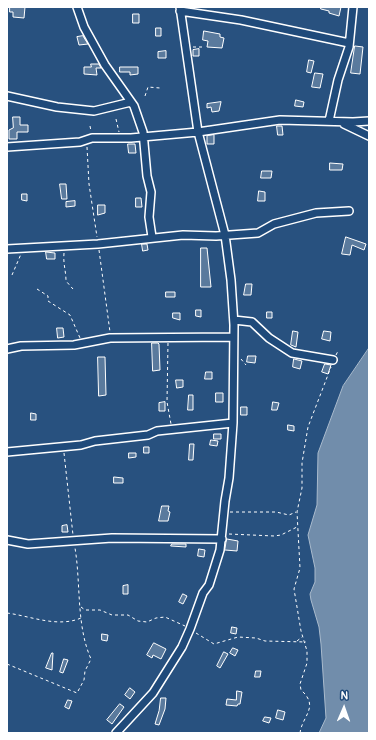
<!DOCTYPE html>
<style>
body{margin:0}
#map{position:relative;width:376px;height:740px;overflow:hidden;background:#28517f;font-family:Pangolin,sans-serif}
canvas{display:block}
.frame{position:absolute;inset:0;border:8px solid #fff;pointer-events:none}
.north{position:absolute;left:324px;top:688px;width:40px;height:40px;-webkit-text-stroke:3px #1f4a7a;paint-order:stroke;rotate:2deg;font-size:11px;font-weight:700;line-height:16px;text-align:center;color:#fff}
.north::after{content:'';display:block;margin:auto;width:14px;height:18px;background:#fff;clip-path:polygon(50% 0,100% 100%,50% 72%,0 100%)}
</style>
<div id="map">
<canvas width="376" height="740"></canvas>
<div class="frame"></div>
<div class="north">N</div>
</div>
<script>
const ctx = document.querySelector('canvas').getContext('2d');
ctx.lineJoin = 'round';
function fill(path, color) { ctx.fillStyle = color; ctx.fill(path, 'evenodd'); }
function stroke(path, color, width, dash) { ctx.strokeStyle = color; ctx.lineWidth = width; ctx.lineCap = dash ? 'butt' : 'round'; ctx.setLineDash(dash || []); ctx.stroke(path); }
const water = new Path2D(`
 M369,348V733H319L326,718L321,644L319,627L311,600L310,594L315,582V568L308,535L317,505L318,453L343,386Z`);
const building = new Path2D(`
 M10,7H25L24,18L13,17V12H10Z
 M321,7H341L339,16L329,13V11L321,9Z
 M133,14H139V23H133Z
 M156,28H161V36H156Z
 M204,31L220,34V37L224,38L222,48L207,47L208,41L203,40Z
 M83,36L88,44L79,45L77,37Z
 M355,46L363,47L360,74L351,73Z
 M199,49V56H193V50Z
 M166,51V58H158V52Z
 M309,60L314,61L311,73L307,72Z
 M91,64H99L101,68H96L97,75L84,74V67H91Z
 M120,67H138V74L130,75V72H120Z
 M315,73L323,74L320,88L312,87Z
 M296,100L304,102L303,107L295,106Z
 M221,102L219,111L212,112L211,107L207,108V104Z
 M13,117H20V125H28V132H17V139H9V130L13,128Z
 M277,126H282L283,135H278Z
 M214,135V144H207V136Z
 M128,144H135L136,153H129Z
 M330,163L343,164L342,170H330Z
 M262,171H272L271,178H261Z
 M60,184H66L67,199H62Z
 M259,191L265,192V201H258Z
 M22,194H27V201L22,200Z
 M136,198H141L142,207H136Z
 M75,201V206L66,207V202Z
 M98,205H105V213L98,215Z
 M346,237L366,244L364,250L352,245L350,255L342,254Z
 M142,244H147L148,250L143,251Z
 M201,248H207L211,287H201Z
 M46,252L55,253V259H47Z
 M246,284H252L251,295H244Z
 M166,292H175V297H166Z
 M196,310H201V317L196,316Z
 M267,312H272V318H267Z
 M173,313H180V320L173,318Z
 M57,328H63L64,337L58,338Z
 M293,331L298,332L296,347L291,345Z
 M324,331L331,332L330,341L322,339Z
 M152,343H158L159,344L160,370L153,371Z
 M248,356H256L255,363L247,362Z
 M98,357H105L106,395L99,396Z
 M294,359L302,361L300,369L293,367Z
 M325,364L331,365L328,374L322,372Z
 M206,372H212V379H205Z
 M176,380H183V387L177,388Z
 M216,393H223V402H216Z
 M189,395H193V410H188Z
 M165,402V411H159V403Z
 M273,402L279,403L277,410H272Z
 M241,407H247V415H241Z
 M31,413L36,414V420H31Z
 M288,425L294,426V431L288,430Z
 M214,434H221V439H214Z
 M211,440L218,441L217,446L210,445Z
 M190,444H194L193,460H189Z
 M144,447H149V453H144Z
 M129,453H136V457L129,458Z
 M114,477L123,478V483H114Z
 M162,506H169L168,511L170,512L168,521H159Z
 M67,525L68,532H62V526Z
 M227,539L238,541L237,551L225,550Z
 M172,544H186V547L171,546Z
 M199,549L205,550L204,557L198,556Z
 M128,585V594H123V586Z
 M183,594L187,596L183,604L179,602Z
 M232,627L237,628L236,634L231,633Z
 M102,634L108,635L107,641L102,640Z
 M154,643L166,649L161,659L153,655L152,658L147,655Z
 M233,648L238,650L235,656L230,653Z
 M224,652L228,654L220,668L217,666Z
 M52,653H53L52,670L46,668Z
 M64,659L68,660L63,673L60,672Z
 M256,671H261L260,677H255Z
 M130,688L135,692L130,699L125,695Z
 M237,691L242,692L240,704H238L237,706L226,705L227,699L236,700Z
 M161,698H166L165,709L159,725L155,724L159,711Z
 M68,700L72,701L69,709L65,707Z
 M120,704L124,707L112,724L107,720Z
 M278,710L285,712L283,720L276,718Z
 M265,717L271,718L269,723L263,721Z`);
const path = new Path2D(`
 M193,47H203
 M145,96L148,87L160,88
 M116,119L119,132
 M90,126L91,131
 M87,147L89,184L97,237
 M99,250L110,332
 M64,253C63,264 66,271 66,281L73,289
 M12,275L21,254
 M37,289L48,296V301L70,315L80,338
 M168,343L167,402L171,424
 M336,355L338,351
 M241,359L246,365
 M64,453L73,535
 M230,512H276L289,515L296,512
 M229,534L274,536L281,535L297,527
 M81,607L85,610H100L112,615H128L138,621L147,622L156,618L165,617L185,626
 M7,613C30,616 58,628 81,618
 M196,633L214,644L238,637L256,638L265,641L306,642
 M297,641L302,637
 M7,664L77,693L84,680L85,671L91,659C76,625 81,584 75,548
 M300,733C302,716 320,707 301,690L300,684L307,663V651L301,631L294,589L300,568L297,512L302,488V463L308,427L331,367`);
const street = new Path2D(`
 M77,7L84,27L105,65L134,106L143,132L147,176L151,192L149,217L152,237
 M180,11L241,20L349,43
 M7,96L57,107L94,111L131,102
 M329,121L338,80L349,47L353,7
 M344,124L369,136
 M7,147L80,142L92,138H131L198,132L280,120L353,122L369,121
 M7,249L98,244L183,235L216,236L258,233L274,224L316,213L349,211
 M234,320L252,322L269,338L292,353L333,360
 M7,349L21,346L74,345L110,338L233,337
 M7,452L81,445L95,441L148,435L157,431L233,423
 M7,540L28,544L112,538L222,539
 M116,733L153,693L182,647L190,629L203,593L209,585L220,550L225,501L229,478L233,423L234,325L231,280L225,235L198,132L180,7`);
fill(water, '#718dab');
stroke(water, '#aabbcd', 1);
fill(building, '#5a7a9d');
stroke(building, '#fff', 1);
stroke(street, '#fff', 10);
stroke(path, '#fff', 1, [3, 3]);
stroke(street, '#1f4a7a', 7);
</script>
